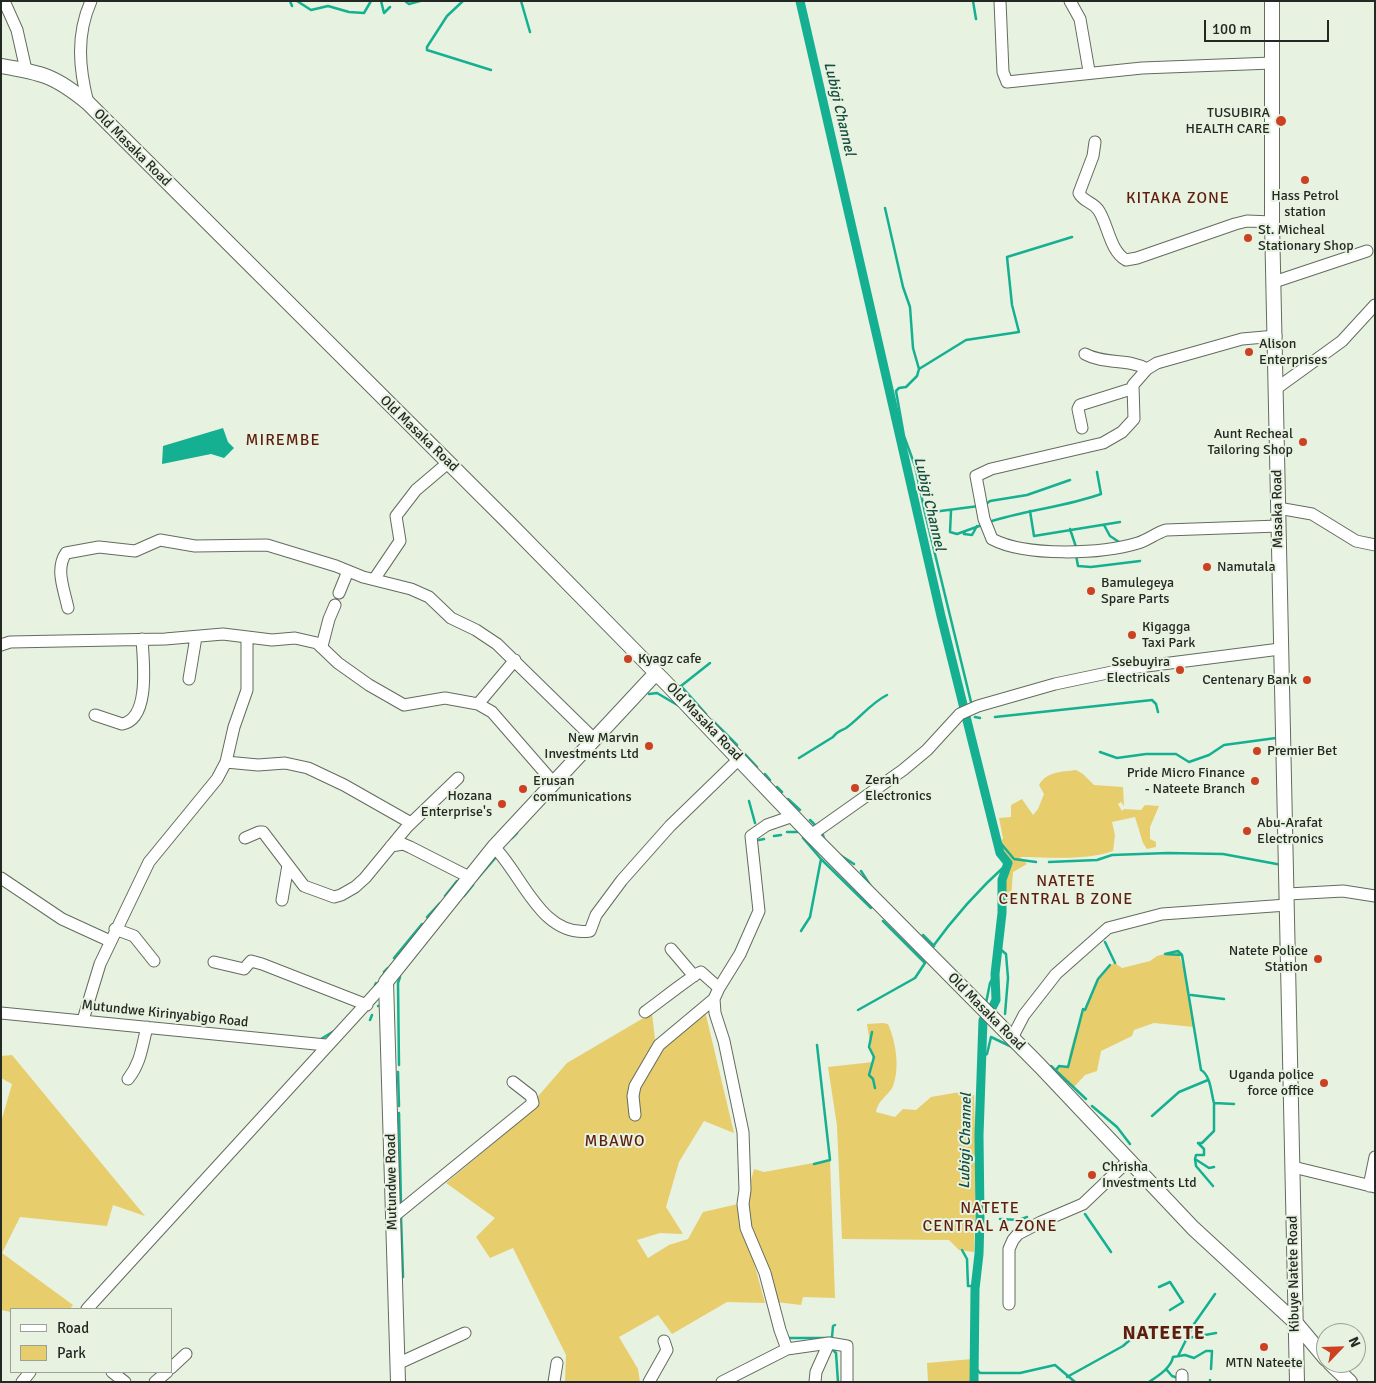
<!DOCTYPE html>
<style>
body{margin:0}
#map{position:relative;width:1376px;height:1383px;overflow:hidden;background:#e7f2e1;font-family:Signika,sans-serif}
canvas{display:block}
.frame{position:absolute;inset:0;border:2px solid #252923;pointer-events:none}
.legend{position:absolute;left:10px;top:1308px;width:162px;height:65px;box-sizing:border-box;background:#e7f2e1;border:1px solid #99a295;margin:0;padding:6px 9px;list-style:none;font-size:15px;color:#252923}
.legend li{display:flex;align-items:center;gap:10px;height:25px}
.legend b{width:25px;border:1px solid #99a295}
.north{position:absolute;left:1316px;top:1323px;width:50px;height:50px;box-sizing:border-box;background:#e7f2e1;border:1px solid #99a295;border-radius:50%;rotate:66deg;font-size:14px;font-weight:700;line-height:20px;text-align:center;color:#252923}
.north::after{content:'';display:block;margin:auto;width:18px;height:22px;background:#cb4122;clip-path:polygon(50% 0,100% 100%,50% 72%,0 100%)}
.scale{position:absolute;left:1204px;top:20px;width:125px;height:22px;box-sizing:border-box;border:2px solid #252923;border-top:0;padding-left:6px;font-size:15px;line-height:18px;white-space:nowrap;color:#252923;-webkit-text-stroke:4px #e7f2e1;paint-order:stroke}
</style>
<div id="map">
<canvas width="1376" height="1383"></canvas>
<div class="frame"></div>
<ul class="legend">
<li><b style="height:6px;background:#fff"></b>Road</li>
<li><b style="height:14px;background:#e8cd6d"></b>Park</li>
</ul>
<div class="north">N</div>
<div class="scale">100 m</div>
</div>
<script>
const ctx = document.querySelector('canvas').getContext('2d');
ctx.lineJoin = 'round';
function fill(path, color) { ctx.fillStyle = color; ctx.fill(path, 'evenodd'); }
function stroke(path, color, width, dash) { ctx.strokeStyle = color; ctx.lineWidth = width; ctx.lineCap = dash ? 'butt' : 'round'; ctx.setLineDash(dash || []); ctx.stroke(path); }
function drawText(font, color, halo, rows, align = 'center') {
  ctx.font = font + ' Signika,sans-serif'; ctx.lineWidth = 4; ctx.setLineDash([]); ctx.textBaseline = 'middle'; ctx.strokeStyle = halo; ctx.fillStyle = color; for (const [text, x, y, turn = 0] of rows) {
    ctx.save(); ctx.translate(x, y); ctx.rotate((+turn || 0) * Math.PI / 180); ctx.textAlign = isNaN(turn) ? turn : align; if (halo) ctx.strokeText(text, 0, 0); ctx.fillText(text, 0, 0); ctx.restore();
  }
}
const green = new Path2D(`
 M1076,770L1083,774L1094,785L1123,787L1124,806L1121,802L1118,804L1122,811L1124,809L1141,810L1145,805L1159,806L1150,827V839L1156,842V847L1147,849L1143,843L1135,817L1112,822L1115,835L1113,851C1084,861 1050,857 1020,857L1027,864L1013,872L1011,899L1002,904V880L1008,863L1000,853L999,846L1003,838L999,818L1011,817V805L1022,799L1033,815L1038,809L1044,794L1039,785C1047,771 1062,772 1076,770Z
 M1178,951L1185,974V971L1194,1027L1154,1023L1134,1030L1132,1036L1101,1051L1097,1071L1085,1075L1074,1087L1056,1070L1059,1066L1068,1067C1068,1047 1095,969 1115,963L1122,968L1150,961L1157,956Z
 M705,1011L734,1133L704,1121L679,1162L666,1207L683,1234L660,1233L637,1240L648,1258L669,1245L688,1239L703,1212L738,1204L765,1303L727,1302L672,1334L658,1315L619,1337L638,1369L640,1382H565L566,1355L513,1248L490,1258L476,1237L495,1218L446,1183L507,1132L567,1063L652,1013L655,1040Z
 M883,1023L888,1024C896,1042 900,1068 893,1086C888,1097 879,1098 876,1112L895,1117L903,1109L916,1110L931,1097L960,1092L964,1095H974L976,1167L974,1252L959,1250L949,1240L842,1239L837,1126L828,1067L873,1062L867,1024Z
 M12,1055L145,1216L113,1205L107,1226L20,1217L2,1253L73,1305L70,1309H11V1312L1,1310V1122L12,1084L1,1078V1056Z
 M830,1160L835,1298L803,1297L801,1305L776,1302L754,1242L745,1203L754,1169L764,1172Z
 M972,1359L973,1382H928L927,1363Z`);
const water = new Path2D(`
 M223,428L228,442L234,448L224,458L211,454L162,464L163,446Z`);
const stream = new Path2D(`
 M290,1L292,6
 M297,1L311,10L328,6L349,12L364,13L371,1
 M381,1L384,13L390,7
 M405,1L409,4L420,1
 M463,1L447,16L427,47V50L491,70
 M521,1L530,32
 M973,1L976,19
 M885,208L903,287L910,307L913,348L919,369L917,376L906,387L899,388L896,391L904,436L915,466L925,513L971,702
 M919,369L966,340L1019,332L1012,305L1007,257L1072,237
 M986,504L990,501L1027,495L1070,480
 M951,511L950,532L957,534L982,525
 M1030,511L1034,536L1120,522
 M925,513L979,506
 M989,522C1026,510 1065,507 1101,494L1097,472
 M1104,525L1110,536L1119,542
 M1070,529L1076,547
 M965,531L964,534L972,535L977,526
 M1076,555L1078,566L1091,567L1140,561
 M649,694L657,693L679,706
 M684,711L691,719
 M706,714L681,686L710,663
 M975,717L980,718
 M995,717L1152,700L1156,704L1158,712
 M712,720L737,745
 M1100,752L1117,758L1146,754H1176L1189,762L1209,755L1224,745L1276,738
 M744,753L757,767
 M799,758L833,737C837,731 841,731 846,728C860,718 871,703 887,695
 M765,774L770,780
 M777,787L782,792
 M788,799L800,810
 M749,801L755,823
 M810,820L815,825
 M787,832H797
 M823,835L825,842
 M774,836L781,835
 M512,838L517,833
 M759,840L764,839
 M998,840L1014,859L1036,862
 M840,855L854,864
 M821,859L871,908
 M1049,862L1097,860L1112,855L1168,853L1223,854L1282,865
 M861,871L872,888
 M477,879L497,856
 M445,896L457,881
 M464,896L473,885
 M427,917L440,903
 M801,931L810,917L821,859L803,838
 M923,935L934,946
 M1105,942L1115,963
 M999,948L1006,954L1008,978L1005,1014
 M931,949C954,917 979,889 1008,863
 M1182,955L1165,954L1178,951L1182,955L1201,1070C1211,1076 1211,1093 1214,1103L1234,1104
 M1281,956V943
 M394,958L422,924
 M384,972L388,968
 M375,985L376,983
 M1191,995L1224,999
 M986,1003L990,983L995,974
 M378,1006H379
 M858,1010L915,978L925,963L883,921
 M370,1020L372,1015
 M872,1032L869,1047L874,1057L869,1075L873,1079L875,1088
 M321,1039L334,1031
 M982,1057L987,1054L991,1037L1012,1047
 M399,1065L398,983L400,977
 M1051,1066L1086,1099
 M1056,1070L1059,1066L1068,1067L1083,1009L1085,1010L1098,979L1110,965
 M398,1072L399,1106
 M1214,1104V1131L1202,1143H1198L1204,1149V1155H1196L1195,1159L1209,1168L1214,1167
 M1092,1106L1117,1127L1130,1144
 M399,1113L401,1205
 M1152,1116L1179,1092L1208,1080
 M1195,1159L1196,1166L1213,1186
 M814,1164L830,1160L817,1045
 M1085,1214L1111,1252
 M401,1216L403,1277
 M1000,1219L1019,1220L1027,1217
 M962,1250L967,1259L968,1286H975
 M1159,1287L1170,1282L1183,1302L1170,1310
 M789,1338H830L832,1337L833,1326L835,1325
 M1188,1338L1216,1333
 M831,1348L836,1353L838,1382
 M1178,1356L1194,1324L1215,1294
 M974,1366L980,1373H1020L1055,1365L1075,1382
 M1166,1369L1172,1376L1178,1378
 M1067,1377L1123,1346L1139,1332
 M1149,1382C1158,1376 1171,1368 1173,1357L1185,1355L1194,1358L1206,1351H1212L1211,1369
 M1210,1382V1380`);
const canal = new Path2D(`
 M800,1L941,616L1000,853L1008,863L1002,880V913L995,974L996,1000L991,1010
 M974,1382L975,1289L979,1254L980,1218L979,1135L983,1020`);
const minor = new Path2D(`
 M4,1L17,30L26,70
 M1000,1L1003,72L1007,82L1142,68L1272,63
 M1070,1L1080,19L1089,71
 M88,103C79,68 76,35 91,1
 M1095,142L1093,156L1079,193C1083,202 1094,202 1099,211C1108,225 1110,251 1126,260L1137,258L1235,224L1247,221L1272,222
 M1274,282L1367,251
 M1276,336L1242,339L1157,363L1147,369L1133,385L1134,419L1122,432L1103,443L991,469L976,476L984,519L992,539C1026,557 1102,554 1138,543C1148,540 1156,533 1166,530L1279,526
 M1085,354C1105,365 1128,358 1147,369
 M1277,388L1342,341L1375,305
 M1082,428L1078,409L1080,405L1131,389
 M1278,508L1312,514L1356,541L1375,545
 M375,578L400,541L396,516L416,490L449,462
 M339,593L348,571
 M68,608C64,589 55,569 66,553L99,547L135,551L160,540L195,546L267,545L336,566L363,577L411,589L429,597L451,618L476,630L497,644L594,739
 M1,645L10,642L165,639L223,634L272,640L295,638L317,643L338,663L369,685L404,705L445,698L478,704L492,712L553,782
 M322,646L329,619L335,605
 M189,679L196,637
 M478,704L515,660
 M95,715L122,724C151,719 143,659 142,639
 M226,762L258,765L285,763L308,768L344,785L411,823
 M811,835L903,770L927,750L960,714L978,706L1055,684L1131,668L1280,649
 M245,838L259,832H263L304,886L334,897L341,895L355,887L365,878L407,827L458,778
 M391,846L403,844L410,847L469,877
 M494,847C522,874 541,938 590,931L596,915L622,880L670,826L739,759
 M1,878L62,919L110,941
 M1288,894L1343,891L1375,896
 M282,900L288,865
 M115,929L134,936L154,961
 M671,949L694,976
 M214,962L244,969L251,961L262,964L367,1005
 M645,1012C654,1006 695,973 701,972L719,988
 M1,1013L326,1045
 M83,1020L100,964L149,862L217,779L226,762L234,727L247,690V638
 M1012,1038L1024,1015L1056,974L1108,928L1162,914L1287,905
 M128,1079C141,1063 142,1046 147,1027
 M635,1115L633,1096L635,1086L659,1045L714,999
 M1293,1167L1375,1187
 M1369,1186L1375,1157
 M393,1217L533,1103L531,1096L513,1082
 M1009,1304V1249L1013,1240L1018,1234L1041,1222L1083,1204L1129,1160
 M87,1309L386,982
 M787,1349L780,1330L765,1273L746,1228L743,1204L745,1190L743,1132L724,1041L715,1013L714,999L719,988L740,954L759,911L751,836L767,825L793,816
 M397,1364L465,1333
 M171,1368L186,1354
 M112,1372L125,1382
 M22,1382L30,1372
 M155,1382L167,1372
 M554,1382L557,1363
 M649,1382L667,1350L664,1341
 M722,1382L787,1349L829,1343L847,1346V1382
 M815,1382L816,1372L829,1343
 M1182,1382V1375`);
const major = new Path2D(`
 M1272,1V222L1297,1382
 M1,66C43,73 55,76 88,103L509,523L670,687L811,835L1040,1066L1193,1228L1295,1322L1326,1359
 M1330,1363L1350,1382
 M398,1382L386,982L494,847L656,673`);
const markers = [
 [1281,121,6,"#cb4122"],
 [1305,180,5,"#cb4122"],
 [1248,238,5,"#cb4122"],
 [1249,352,5,"#cb4122"],
 [1303,442,5,"#cb4122"],
 [1207,567,5,"#cb4122"],
 [1091,591,5,"#cb4122"],
 [1132,635,5,"#cb4122"],
 [628,659,5,"#cb4122"],
 [1180,670,5,"#cb4122"],
 [1307,680,5,"#cb4122"],
 [649,746,5,"#cb4122"],
 [1257,751,5,"#cb4122"],
 [1255,781,5,"#cb4122"],
 [855,788,5,"#cb4122"],
 [523,789,5,"#cb4122"],
 [502,804,5,"#cb4122"],
 [1247,831,5,"#cb4122"],
 [1318,959,5,"#cb4122"],
 [1324,1083,5,"#cb4122"],
 [1092,1175,5,"#cb4122"],
 [1264,1347,5,"#cb4122"]
];
const poiNames = [
 ["TUSUBIRA",1270,113,"right"],
 ["HEALTH CARE",1270,129,"right"],
 ["Hass Petrol",1305,196,"center"],
 ["station",1305,212,"center"],
 ["St. Micheal",1258,230],
 ["Stationary Shop",1258,246],
 ["Alison",1259,344],
 ["Enterprises",1259,360],
 ["Aunt Recheal",1293,434,"right"],
 ["Tailoring Shop",1293,450,"right"],
 ["Namutala",1217,567],
 ["Bamulegeya",1101,583],
 ["Spare Parts",1101,599],
 ["Kigagga",1142,627],
 ["Taxi Park",1142,643],
 ["Kyagz cafe",638,659],
 ["Ssebuyira",1170,662,"right"],
 ["Electricals",1170,678,"right"],
 ["Centenary Bank",1297,680,"right"],
 ["New Marvin",639,738,"right"],
 ["Investments Ltd",639,754,"right"],
 ["Premier Bet",1267,751],
 ["Pride Micro Finance",1245,773,"right"],
 ["- Nateete Branch",1245,789,"right"],
 ["Zerah",865,780],
 ["Electronics",865,796],
 ["Erusan",533,781],
 ["communications",533,797],
 ["Hozana",492,796,"right"],
 ["Enterprise's",492,812,"right"],
 ["Abu-Arafat",1257,823],
 ["Electronics",1257,839],
 ["Natete Police",1308,951,"right"],
 ["Station",1308,967,"right"],
 ["Uganda police",1314,1075,"right"],
 ["force office",1314,1091,"right"],
 ["Chrisha",1102,1167],
 ["Investments Ltd",1102,1183],
 ["MTN Nateete",1264,1363,"center"]
];
const streetNames = [
 ["Old Masaka Road",132,148,45],
 ["Old Masaka Road",419,434,44],
 ["Masaka Road",1278,509,-91],
 ["Old Masaka Road",704,722,46],
 ["Old Masaka Road",986,1012,45],
 ["Mutundwe Kirinyabigo Road",165,1014,6],
 ["Mutundwe Road",392,1182,-91],
 ["Kibuye Natete Road",1294,1274,-91]
];
const waterNames = [
 ["Lubigi Channel",839,109,77],
 ["Lubigi Channel",929,504,77],
 ["Lubigi Channel",966,1141,-89]
];
const quarterNames = [
 ["KITAKA ZONE",1178,199],
 ["MIREMBE",283,441],
 ["NATETE",1066,882],
 ["CENTRAL B ZONE",1066,900],
 ["MBAWO",615,1142],
 ["NATETE",990,1209],
 ["CENTRAL A ZONE",990,1227]
];
const districtNames = [
 ["NATEETE",1164,1334]
];
fill(green, '#e8cd6d');
fill(water, '#15b092');
stroke(stream, '#15b092', 2.5);
stroke(canal, '#15b092', 9);
stroke(minor, '#636c5d', 13);
stroke(major, '#636c5d', 16);
stroke(minor, '#fff', 11);
stroke(major, '#fff', 14);
for (const [x, y, r, color] of markers) { const dot = new Path2D(); dot.arc(x, y, r, 0, 2 * Math.PI); ctx.fillStyle = color; ctx.fill(dot); stroke(dot, '#e7f2e1', 2); }
drawText('14px', '#252923', '#e7f2e1', poiNames, 'left');
drawText('14px', '#252923', '#e7f2e1', streetNames);
drawText('italic 15px', '#154d40', '#e7f2e1', waterNames);
ctx.letterSpacing = '1px';
drawText('16px', '#5f1d0e', '#e7f2e1', quarterNames);
ctx.letterSpacing = '0px';
ctx.letterSpacing = '1px';
drawText('bold 19px', '#5f1d0e', '#e7f2e1', districtNames);
ctx.letterSpacing = '0px';
</script>
